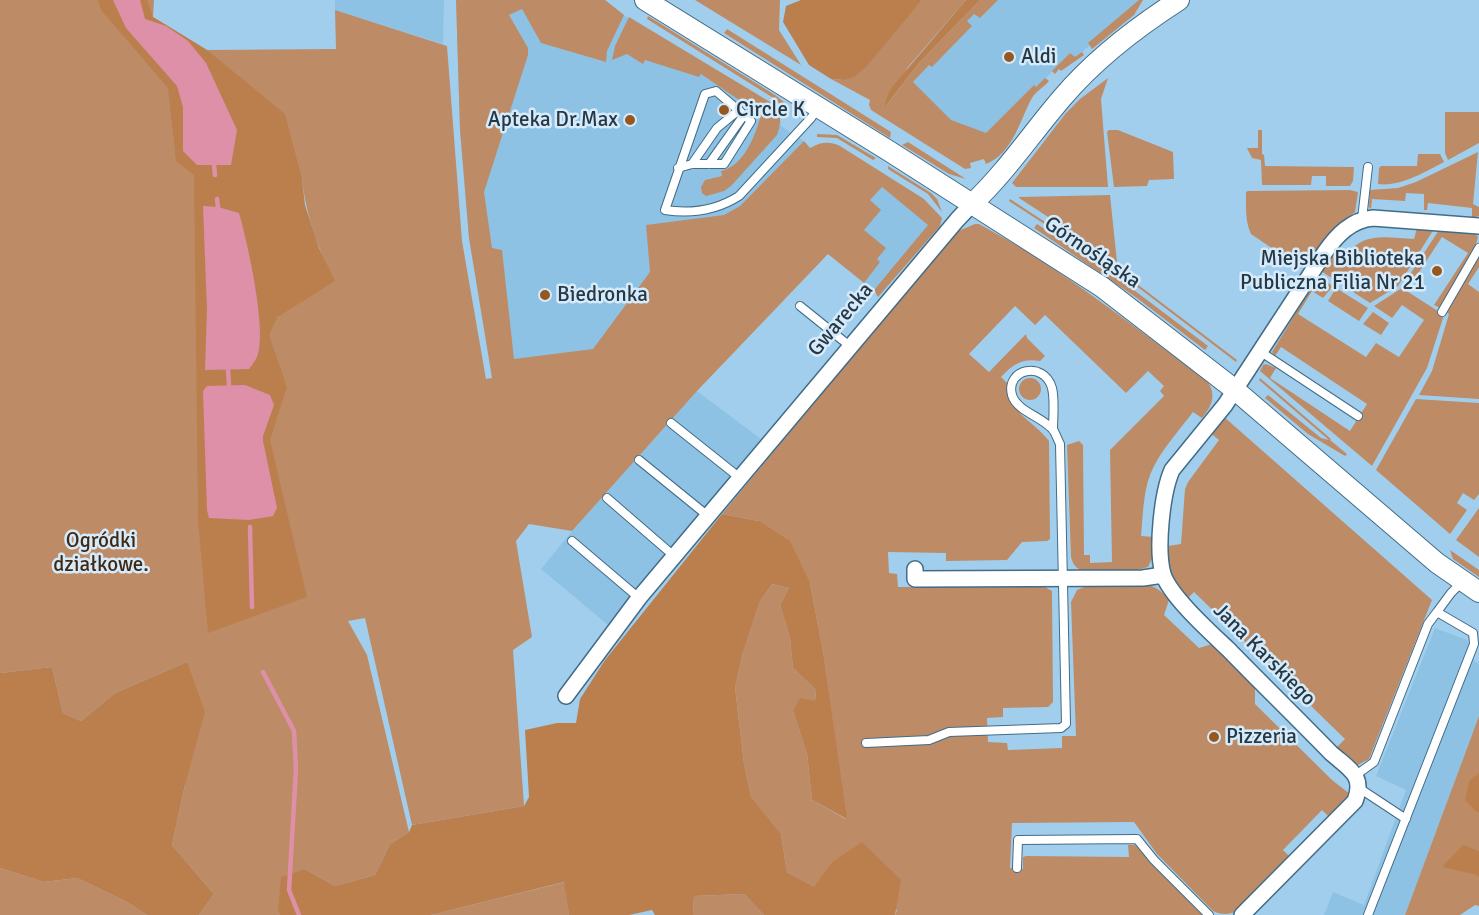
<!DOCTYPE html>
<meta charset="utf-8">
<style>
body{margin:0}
canvas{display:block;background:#a1ceed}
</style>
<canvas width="1479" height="915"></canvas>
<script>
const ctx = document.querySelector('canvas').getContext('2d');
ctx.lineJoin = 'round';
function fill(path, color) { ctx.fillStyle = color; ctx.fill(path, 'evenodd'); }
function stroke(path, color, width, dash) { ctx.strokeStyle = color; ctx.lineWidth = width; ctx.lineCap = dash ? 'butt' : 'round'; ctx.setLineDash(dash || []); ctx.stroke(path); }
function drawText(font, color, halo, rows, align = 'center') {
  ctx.font = font + ' Signika,sans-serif'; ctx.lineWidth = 5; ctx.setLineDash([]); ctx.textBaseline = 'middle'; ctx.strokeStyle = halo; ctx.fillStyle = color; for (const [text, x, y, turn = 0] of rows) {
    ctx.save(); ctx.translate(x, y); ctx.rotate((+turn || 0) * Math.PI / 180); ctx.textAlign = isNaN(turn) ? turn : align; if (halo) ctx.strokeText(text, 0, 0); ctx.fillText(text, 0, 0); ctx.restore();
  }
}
const built = new Path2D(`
 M335,0H444L443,44L335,10Z
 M456,0H605L624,15L775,105L779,110L781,126L804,141L810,148L598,367L493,379L469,238L460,130Z
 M980,0H1143L1075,58L1070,53L978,149L885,107Z
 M872,179L929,225L874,290L828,254Z
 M697,391L761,439L608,625L541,569L572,531Z
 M1435,628L1467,640L1475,662L1479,663V716L1405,915H1324L1333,892L1364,905L1406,790L1376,776Z`);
const green = new Path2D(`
 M0,0H154L153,17L207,50L336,49L335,10L447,46L462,241L486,379L492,378L469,238L460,130L456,0H605L624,15L607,51L606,62L541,43L522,9L509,15L528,48V55L484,192L492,248L502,250L514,359L593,349L650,272L646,225L724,215L740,206L804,141L810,148C821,142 829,141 840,146L924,199L942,218L940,226L878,297L874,290L928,225L882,187L870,200L881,210L864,230L886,248L877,259L880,262L864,283L828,254L697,391L572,531L529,524L516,541L532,637L513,650L524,806L412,825L365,618L348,621L367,655L409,832L390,844L375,875L335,886L305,869L278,911L280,915H199L214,894L172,845L185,785L187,662L115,693L81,721L63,713L52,667L0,673ZM302,179C306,216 318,248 334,281L277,318Z
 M695,0H780L779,30L801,65Z
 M922,0H966L908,67L886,106L919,63L980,0H998L980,18L974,14L967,21L972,26L932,67L929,65L913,82L951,120L986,133L1034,85L1036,87L1045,78L1049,81C1043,88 1037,90 1032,98C1021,117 1013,154 986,164L984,159L970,163L971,168L965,169L871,110L869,105L870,100L831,79L844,80L895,31Z
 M1139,0H1143L1134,15L1092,49L1088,43Z
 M648,16L775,95L785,103L789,116L786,117L783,107L775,99L647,19Z
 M629,17L775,105C782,115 781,124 777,135L731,186L724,191L706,196L702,193L701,187L705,180L722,176L721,171C744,166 755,136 761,115L701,74L699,77L645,60L643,64L627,54L612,60L615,46Z
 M727,29L891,132L890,138L724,33Z
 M1082,52L1084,55L1061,71L1059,69L1055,74L1052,71L1070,53L1075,57Z
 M1108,78L1101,99L1108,187H1016L1012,183L1066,113L1080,99Z
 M1445,112H1479V143L1448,160L1445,153Z
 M1109,130H1118L1173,152L1174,179L1149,180L1147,186L1114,187L1107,132Z
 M1258,130H1262V154L1264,155L1265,166L1354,167L1353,181L1350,186H1326V176H1312L1311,185H1262L1261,160L1252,158L1247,148H1258Z
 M817,134L837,135L876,158L873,160L837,138L817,137Z
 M908,142L966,179L949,174L902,145Z
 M1478,152L1473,204L1479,207V216L1472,218V208L1428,203L1427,210H1424V194L1406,193L1405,201L1372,199L1371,209L1369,207L1370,190L1398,188L1416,182Z
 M1418,154H1440L1444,162C1425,172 1400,187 1378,184L1379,168L1381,166H1417Z
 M888,166L931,193L937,199L942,212L928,194L888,169Z
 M1350,190L1358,192L1355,212L1330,233L1309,264L1285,257L1251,234C1245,222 1246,206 1246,192L1248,191Z
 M1110,195L1117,262L1019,198V197Z
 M1010,199L1120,271L1237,360L1236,362L1118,272L1009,201Z
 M975,224H979C1061,268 1133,326 1207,381C1217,395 1212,406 1202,418L1193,412C1178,432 1159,452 1150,475C1143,494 1143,516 1141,536L1154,537V554L1148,567L1134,571H1083C1075,568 1073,564 1071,557L1067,445L1079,441L1083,445L1084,555H1090V563L1112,562L1110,450L1164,396L1160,391L1164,386L1148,371L1126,393L1045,315L1035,325L1015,306L969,354L989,372L1026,334L1027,338L1045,356L1040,361C1023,358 1013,364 1001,377L1007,383C1004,409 1035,422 1049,441L1050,539L1047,541L1022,542L1007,560L946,561V553L888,552L889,573L897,574L898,587H1045L1052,591L1053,702L1048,707L1003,708V717L987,718L988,742L1007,743L1008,750L1062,748V736H1076L1071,602L1077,590L1089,585L1143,584C1155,585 1161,591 1169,600L1164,615L1199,648L1212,644L1255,687V704L1332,780L1350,794L1346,801L1330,818L1322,810L1283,850L1291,858L1237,911C1229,915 1221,915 1213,911L1157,854L1134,822L1012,823L1010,868L1023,869V857L1026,856L1129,857L1128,845H1135L1202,915H895L897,910L831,863L815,888L787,872L781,834L751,798L744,764L735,687L743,653L760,601L772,584L789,588L780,605L790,638L793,668L816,690L815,701L793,711L807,754L812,800L846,819L823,651L810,583L759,521L722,514L949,240L956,232Z
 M1037,224L1114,275L1208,346L1205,350L1137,298L1034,228Z
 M1417,228L1434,229L1398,286L1370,303L1321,271L1331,256L1342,261C1360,231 1384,237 1414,239Z
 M1439,230L1475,233L1478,237L1475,247L1440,308L1434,305L1468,253L1442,237L1408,289L1403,285Z
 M1479,256V267L1468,284L1479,292V399L1419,395L1432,371L1449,314L1446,312Z
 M1318,277L1333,286L1323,298L1312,291L1298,314L1366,357L1376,343L1399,357L1424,320L1402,305L1392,318L1374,306L1402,288L1444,315L1427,368L1372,466L1260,371L1263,365L1266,364L1276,368L1270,378L1350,431L1367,404L1281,347L1275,356L1272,352Z
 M1336,288L1368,308L1359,321L1328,301Z
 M1373,312L1389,323L1381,335L1363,324Z
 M1019 389a11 11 0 1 1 22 0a11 11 0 1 1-22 0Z
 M1260,378L1331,439L1330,440L1347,454L1345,456L1308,434L1265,398L1268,395L1321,438L1329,440L1259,380Z
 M1416,399L1479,403V494L1474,500L1463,493L1457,503L1467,510L1450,534L1376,470Z
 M1223,416L1432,600L1369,759L1356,766L1336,748L1345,739L1194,592L1186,600C1173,584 1167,566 1168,546L1181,544L1185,489L1188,482L1219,440L1209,432Z
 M1479,508V557L1456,540Z
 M1450,550L1479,570V577L1453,559Z
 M1479,716V906L1475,905L1460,915H1405Z
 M0,868L44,882L77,878L125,901L147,915H0Z
 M565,882L569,915H431Z
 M744,894L764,915H693L694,896Z`);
const forest = new Path2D(`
 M98,0H147L153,17L207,50L285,114L302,179L305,205L319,248L335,281L277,318L269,335L287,387L270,440L307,597L208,633L198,520L194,175L176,161L168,88L101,10Z
 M801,0H922L865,68L854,77L844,80L831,79L809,65L783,22L786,6Z
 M966,0H980L919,63L885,107L886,99L892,87Z
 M722,514L759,521L790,541L810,583L823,651L847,819L812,800L807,754L793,711L800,698L815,701L816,690L793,668L790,638L780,605L789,588L772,584L760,601L743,653L735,687L744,764L751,797L781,834L787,872L814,887L831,863L862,842L901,880L895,915H764L744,894L694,896L693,915H655L652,910L629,915H569L564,882L431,915H280L278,911L281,877L305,869L335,886L375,875L390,844L409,832L412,825L524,806L529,797L525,730L557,723H576L580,699L605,660Z
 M187,662L205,712L185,785L172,845L214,894L199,915H147L125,901L77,878L44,882L0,868V673L52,667L63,713L81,721L115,693Z
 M1479,773V812H1477L1465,800L1469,781Z
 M1463,845L1479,851V877L1477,875L1442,867Z`);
const water = new Path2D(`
 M113,0H140L145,19L166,26L188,41L206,63L237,130L231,165H197L183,151V107L177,86L126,28Z
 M203,206L218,207L239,213C247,240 268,333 257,357C255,361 252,365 249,369L205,370L207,310Z
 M245,385L270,395L274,405L263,436V441L277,508L273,516L249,520L209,518L207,510L203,391L207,386Z`);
const stream = new Path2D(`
 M214,165L215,175
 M217,199L218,207
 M228,369L229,386
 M250,527L252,607
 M263,672L294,731L296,769L289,890L299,915`);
const service = new Path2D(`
 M692,164L717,128L739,110
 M709,164L744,115
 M678,168L692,164H724L751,121L716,91L705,94L665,210C691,214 717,210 739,196L811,118L817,109
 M1362,219L1368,167
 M800,306L851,347
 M1442,312L1479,248
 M1261,352L1358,416
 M671,423L740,478
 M639,460L708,516
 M607,498L674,556
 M572,541L639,598
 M866,743L929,740L949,732L1061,728L1066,724L1060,444C1058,440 1056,435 1054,431C1044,417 1017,412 1012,395C1005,369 1044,360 1052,388C1055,400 1053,417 1053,430
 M1356,775L1374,762L1428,624L1437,612
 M1359,788L1406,819
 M1017,868L1018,840L1137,839L1154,860L1209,915
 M1368,915L1474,644L1473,633L1437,612L1451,593L1461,583`);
const minor = new Path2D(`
 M915,569V579L1143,578L1163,575
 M566,696L639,598L957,220L972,204
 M1242,915L1355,801C1365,775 1349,769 1331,753C1297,718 1262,684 1228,649C1210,632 1170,596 1163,574C1156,549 1162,493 1172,470L1225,405L1325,252C1337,235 1351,220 1373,218L1479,226`);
const tertiary = new Path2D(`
 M645,0L889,151L1102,287L1234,389L1437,563L1479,592
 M972,204C1006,172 1032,133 1062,98C1094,60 1137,27 1179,0`);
const markers = [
 [1009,57,6,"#96581e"],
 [724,110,6,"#96581e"],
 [630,120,6,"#96581e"],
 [1437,271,6,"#96581e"],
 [545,295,6,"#96581e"],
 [1214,737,6,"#96581e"]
];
const poiNames = [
 ["Aldi",1021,57],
 ["Circle K",736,110],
 ["Apteka Dr.Max",618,120,"right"],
 ["Miejska Biblioteka",1425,259,"right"],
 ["Publiczna Filia Nr 21",1425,283,"right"],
 ["Biedronka",557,295],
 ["Pizzeria",1226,737]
];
const streetNames = [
 ["Górnośląska",1092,253,34],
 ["Gwarecka",841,320,-50],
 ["Jana Karskiego",1264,655,45]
];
const parkNames = [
 ["Ogródki",101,541],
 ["działkowe.",101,565]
];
fill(built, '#8ec2e5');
fill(green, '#bd8c66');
fill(forest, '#bb7f4e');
fill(water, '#de90a9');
stroke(stream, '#de90a9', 4.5);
stroke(service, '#426c88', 10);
stroke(minor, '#426c88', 18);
stroke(tertiary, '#426c88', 22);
stroke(service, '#fff', 8);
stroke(minor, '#fff', 15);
stroke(tertiary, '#fff', 20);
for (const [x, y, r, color] of markers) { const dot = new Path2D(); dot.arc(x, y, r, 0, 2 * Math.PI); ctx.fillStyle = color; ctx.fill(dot); stroke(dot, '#d5ebfb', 2); }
drawText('21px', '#263844', '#d5ebfb', poiNames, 'left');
drawText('21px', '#263844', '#d5ebfb', streetNames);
drawText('21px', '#412812', '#d5ebfb', parkNames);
</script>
